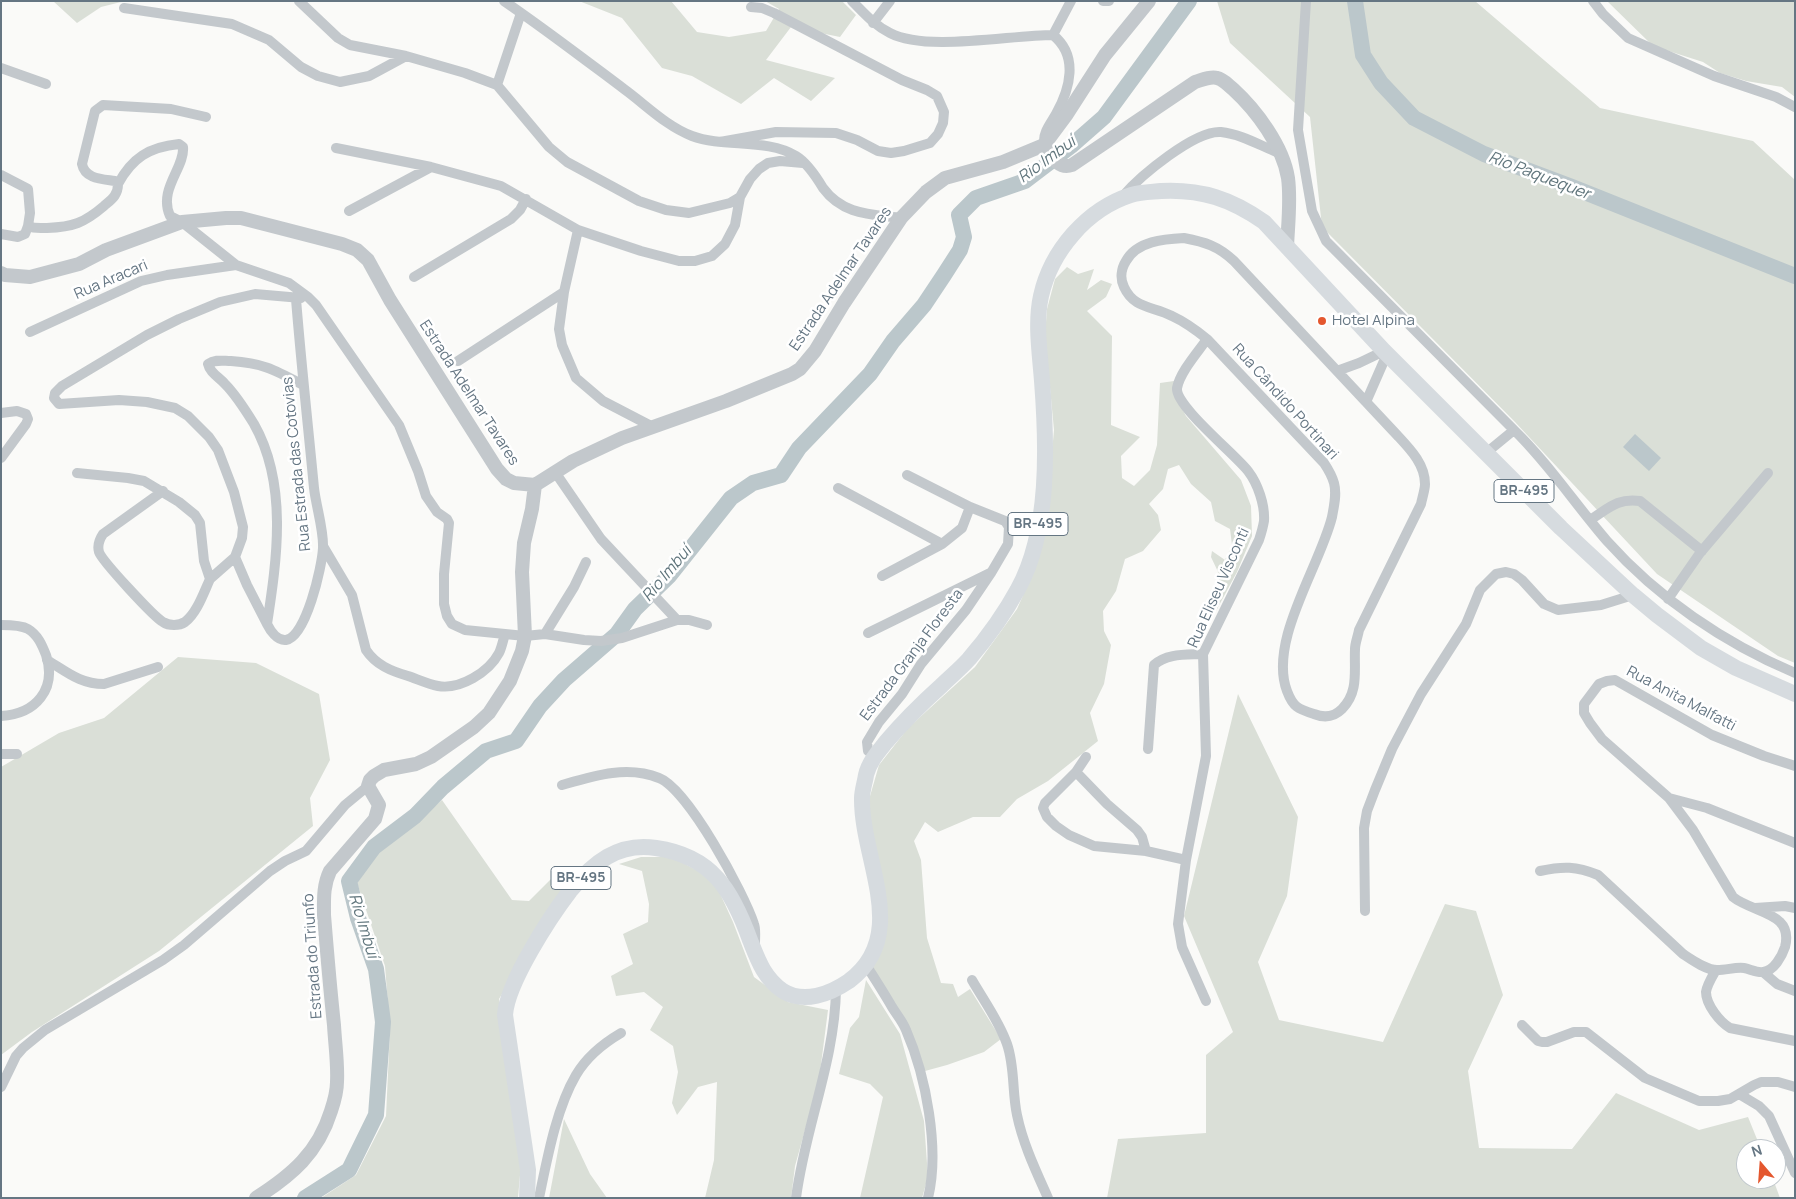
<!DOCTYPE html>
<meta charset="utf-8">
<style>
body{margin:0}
#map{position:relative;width:1796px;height:1199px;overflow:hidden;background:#fafaf8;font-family:Manrope,sans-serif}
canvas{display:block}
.frame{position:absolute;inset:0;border:2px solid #657683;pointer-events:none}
.north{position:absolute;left:1736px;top:1139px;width:50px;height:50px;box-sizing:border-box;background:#fff;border:1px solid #c1c8cd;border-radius:50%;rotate:342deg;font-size:14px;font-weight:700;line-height:20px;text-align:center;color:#657683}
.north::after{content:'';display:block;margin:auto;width:18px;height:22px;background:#e4572e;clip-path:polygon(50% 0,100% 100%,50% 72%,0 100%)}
</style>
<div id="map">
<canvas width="1796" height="1199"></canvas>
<div class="frame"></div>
<div class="north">N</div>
</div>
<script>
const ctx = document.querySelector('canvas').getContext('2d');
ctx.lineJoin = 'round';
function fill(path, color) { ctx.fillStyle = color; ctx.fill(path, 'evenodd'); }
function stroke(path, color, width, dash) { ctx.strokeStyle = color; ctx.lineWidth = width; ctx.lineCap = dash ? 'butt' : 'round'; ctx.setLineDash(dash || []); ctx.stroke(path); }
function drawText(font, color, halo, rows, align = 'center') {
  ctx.font = font + ' Manrope,sans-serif'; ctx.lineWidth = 5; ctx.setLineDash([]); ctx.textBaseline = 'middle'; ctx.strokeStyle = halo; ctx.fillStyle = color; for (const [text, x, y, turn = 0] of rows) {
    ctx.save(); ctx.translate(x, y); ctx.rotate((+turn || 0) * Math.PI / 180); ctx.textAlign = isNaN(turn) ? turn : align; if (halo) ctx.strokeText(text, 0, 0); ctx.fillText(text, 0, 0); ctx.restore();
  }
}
const green = new Path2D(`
 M53,1H138L121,2L101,7L77,23Z
 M579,1H671L697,32L729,37L766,31L779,9L765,1H842L856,15L840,37L791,27L766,60L835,78L811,101L774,78L741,104L692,76L662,68L622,18Z
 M1217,1H1475L1600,108L1753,141L1795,180V663L1778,656L1657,574L1515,422L1322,227L1310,117L1230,43Z
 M1607,1H1795V97L1782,87L1746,81L1720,73L1703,62L1653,46Z
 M1067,267L1078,274L1094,269L1087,290L1101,280L1112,284L1106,297L1087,311L1112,336L1111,425L1140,437L1121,456L1122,478L1134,486L1150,470L1157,445L1160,383L1174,381L1173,392L1186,416L1241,480L1251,506L1252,536L1237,572L1216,611L1210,606L1220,576L1211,557L1212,551L1225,560L1232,545L1230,529L1215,521L1211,502L1191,484L1179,465L1168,469L1163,489L1149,504L1158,515L1161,530L1143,551L1125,559L1116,591L1103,611L1104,631L1111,645L1104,684L1090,713L1098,741L1048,781L1017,799L1000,817H973L938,832L925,822L914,841L921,860L927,938L941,983L953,984L958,997L970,989L1001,1039L984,1052L947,1065L925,1071L872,965L884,941L868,803L879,765L908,728L975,667L1017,609L1036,566L1048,496L1054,430L1045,335L1047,309L1055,279Z
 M178,657L256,663L319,694L330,760L310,798L313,826L159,951L32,1032L1,1055V767L59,733L104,718Z
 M1238,694L1298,817L1287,896L1258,962L1279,1020L1383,1042L1445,904L1476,911L1503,995L1468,1071L1479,1148L1572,1149L1616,1093L1699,1130L1748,1117L1761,1149H1746V1179H1773L1780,1198H1107L1118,1139L1206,1133V1055L1233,1032L1184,916Z
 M442,800L512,900L529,901L553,877L573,875L499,999L521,1164L518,1198H321L356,1175L386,1116L390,1030L385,966L357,883L378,853Z
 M641,857H672L700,872L718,889L733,922L754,977L788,1002L828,1010L819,1080L795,1166L791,1198H705L714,1160L717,1082L698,1087L677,1115L672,1103L678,1072L673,1046L650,1030L663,1007L644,992L616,996L611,976L633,964L623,934L648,922L649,904L642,871L619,864Z
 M866,980L900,1034L924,1121L928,1177L922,1198H860L883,1097L870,1084L839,1074L850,1028L859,1017Z
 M564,1119L590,1174L607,1198H549Z`);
const water = new Path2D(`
 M1635,434L1661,458L1649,471L1623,447Z`);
const river = new Path2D(`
 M1355,1L1363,55L1381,83L1414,118L1484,154L1572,187L1795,276
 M305,1198L349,1170L376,1115L383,1022L376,969L358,918L349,881L374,847L415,816L443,787L486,751L516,741L540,706L564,680L617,634L635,609L669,576L731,498L753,483L781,475L799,448L870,374L893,341L924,305L944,275L960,250L964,237L959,215L976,198L1025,181L1071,146L1104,117L1189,1`);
const minor = new Path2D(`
 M299,1L338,38L350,45L406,56L465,73L497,85L549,147L567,162L639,201L666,210L689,213L730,203L740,197L750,179L759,169L768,163L780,161L803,163
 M504,1C545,29 584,59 624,89C646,105 666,126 692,136C724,148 767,138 796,156C806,162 817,178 823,188C843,215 870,214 901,218
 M852,1C864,13 874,25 890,33C926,52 1010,35 1053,35
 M1103,1H1109
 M1306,1L1298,130L1312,211L1326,241L1514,430
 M1593,1L1603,14L1628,38L1714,76L1776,97L1795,107
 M124,8L232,24L269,40L301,67L318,76L340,82L369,76L406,56
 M873,23L890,1
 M1053,35L1071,1
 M1,68L46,84
 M497,85L521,13
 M720,142L776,132L836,133L857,140L878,151L891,153L904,151L930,143L938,134L943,123L944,112L937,96L927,90L902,80L774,13L762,8L751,7
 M1044,143C1043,132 1051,123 1056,114C1070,89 1079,56 1053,35
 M336,148L431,167L501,186L578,230L641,251L679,261H695L712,256L725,244L735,225L740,197
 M1,175L28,189L30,213L28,226
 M118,184C132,158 149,147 179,144L183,147C185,168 158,189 170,216L182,222L236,265L289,283L308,297L316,305L399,425L418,471L426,496L437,512L447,519L449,523L444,574V604L447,616L452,624L465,630L525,636L545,634L584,640L601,641L622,638L677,620H689L707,625
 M1123,196C1140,176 1195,130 1221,132C1241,134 1261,146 1279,153
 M349,211L431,167
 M1,234L18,237L25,234L28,226C35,229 40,228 47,228C73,227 84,223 104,206C112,199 118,195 118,184L115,181C102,179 85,179 82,164L95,111L103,105L171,109L206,117
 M1184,238C1205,242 1218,246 1234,261L1397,435C1410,449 1425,464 1425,484C1425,490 1422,498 1421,504L1359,630C1358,636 1355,643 1355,649C1354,671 1359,692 1342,709C1334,717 1324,718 1314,714C1298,709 1293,707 1287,691C1268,641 1320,566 1332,517C1334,506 1337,494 1334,483C1332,476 1328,469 1324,463L1207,339C1196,330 1185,322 1172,316C1153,306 1134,309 1124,287C1120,279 1121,269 1126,261C1137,241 1164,239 1184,238Z
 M414,277L511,219L520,210L526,199
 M564,292L559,329L562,345L576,378L603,401L653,427
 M296,299C301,362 308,425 314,488C316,506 324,531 323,548C322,567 306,637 286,640C277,641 270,630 267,624C277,559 288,484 254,424C246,411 236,395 225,384C219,377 210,373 208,364C215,359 223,361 231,361C263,363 275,370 303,385
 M30,332L141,281L167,275L236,265
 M458,361L564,292L578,230
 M1337,371L1359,363L1384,351
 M1366,402L1387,354
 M1,413L17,411L26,414L28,419L26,424L1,458
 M1486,453L1514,430C1549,464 1575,504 1607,541C1658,598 1724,643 1795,673
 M555,472L601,539L677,620
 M77,473L128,478L144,481L179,502L195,515L200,523L204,561L210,579L235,557
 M907,475L970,507
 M838,488L942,544
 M163,491L103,534C99,540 97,545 99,552C102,561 154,617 163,622C169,626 179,626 185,622C197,613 204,592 210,579
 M1590,520C1609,508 1617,498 1640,501L1702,551
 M323,546L352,595L366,650C376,665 391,671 408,676C417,679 428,684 438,686C460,690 489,672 499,653C502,647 503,640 505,634
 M1668,599L1700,553L1768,473
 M267,624L247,585L235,557L242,538L243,527L234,492L218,450L209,437L188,416L175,408L147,402L119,400L59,404L54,398L55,393L62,386L147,335L179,319L220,302L255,294L301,298
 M1,625C10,625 21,625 28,629C38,635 42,645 46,655C57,689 36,714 1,716
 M868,633L990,573
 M545,634L574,587L586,562
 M47,660C67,672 80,684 104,684L158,667
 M1148,749L1154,665C1167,653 1187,655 1203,654
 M1,754H17
 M875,756L868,751L867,742L879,722L902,694L921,664L966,610L991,573L1008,544L1009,527L1005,521L970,507L962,528L942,544L882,576
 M1086,757L1076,772L1045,803L1043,808L1047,817L1056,826L1069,835L1094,846L1146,851L1186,860
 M1795,766L1764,756L1712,735L1615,680L1607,681L1599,684L1584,704V713L1590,723L1602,739L1669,798L1707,808L1795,843
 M1076,772L1107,804L1137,830L1142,837L1146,851
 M562,785C593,776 627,765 659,778C688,789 744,893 754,924C756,929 755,936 755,943
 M1540,871C1563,866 1576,866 1598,875L1683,954C1692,960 1706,970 1717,970C1727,970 1735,967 1744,968C1750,969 1757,973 1763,972C1774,971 1782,956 1785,947C1787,939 1787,929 1780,922C1771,912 1745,907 1733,897L1693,830L1669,798
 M1755,908L1785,906L1795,908
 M1365,911L1364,828L1367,811L1375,790L1392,749L1421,694L1466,624L1480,590L1496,574L1506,572L1514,574L1522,580L1544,604L1558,610L1601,605L1633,595
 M866,965C875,979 884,993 892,1007C897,1015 903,1022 906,1030C926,1076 940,1149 928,1198
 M1716,970C1712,977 1707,985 1706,992C1706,1005 1720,1022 1730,1028L1795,1041
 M1763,972L1777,984L1795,991
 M972,980C984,1001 999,1021 1007,1044C1015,1067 1012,1092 1017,1115C1023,1144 1036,1171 1048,1198
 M1206,1001L1182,947L1178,924L1186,860L1206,756L1203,654L1259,540C1261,534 1263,527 1264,521C1265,505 1258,484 1248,471C1235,454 1175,406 1177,388C1180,372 1198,352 1207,339
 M1522,1025L1538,1041L1542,1042H1547L1574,1032H1586L1645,1078L1699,1101H1718L1730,1099L1754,1085L1761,1082H1778L1795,1087
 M1,1087L16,1056L23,1048L45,1030L163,960L184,945L270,871L285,861L306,851L345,805L368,786
 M1739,1094L1759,1106L1769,1116L1795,1173
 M539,1198C547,1160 556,1109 576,1075C586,1058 604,1043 621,1033
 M796,1198C805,1127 835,1061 836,989`);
const tertiary = new Path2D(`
 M1044,145C1051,155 1058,170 1072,165L1195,82C1202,80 1210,76 1217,78C1223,79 1228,85 1233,89C1256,110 1283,146 1288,178C1291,200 1288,224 1287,247
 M1044,145L1067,114L1105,55L1149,1
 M1,273L5,275L30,277L79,264L106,250L182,222L226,218H241L342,244L357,250L368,260L390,300L497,469L506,479L514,483L535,485L573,461L622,438L726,401L792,374L800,369L815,351L844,303L901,218L926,192L945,178L1003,162L1044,145
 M256,1198C292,1175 318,1153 331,1111C334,1102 337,1091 337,1082C338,1063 335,1044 334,1025C330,988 327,952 324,915C324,899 323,886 330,871L375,819L379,805L368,786L370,780L374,776L384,770L416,764L431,757L474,727L489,713L510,681L522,651L525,636L522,572L524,543L532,509L535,485`);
const primary = new Path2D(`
 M527,1198L528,1170L505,1015C507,983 550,917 570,891C593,863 618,842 656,848C712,856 732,890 750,940C758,960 764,978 783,991C804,1004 830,994 849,981C911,935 861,860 862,798C862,791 865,782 866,775C869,762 878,752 886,742C903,722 921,704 941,686C950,677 960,669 969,659C987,638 1005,613 1018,589C1050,531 1047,445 1042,381C1040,354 1035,323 1041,296C1051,251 1087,209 1131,195C1141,192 1151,192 1161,191C1202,189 1231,199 1264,222L1384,351L1561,528L1633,595L1657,615L1701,648L1736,668L1795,694`);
const markers = [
 [1322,321,5,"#e4572e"]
];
const shields = [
 [1524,491,60],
 [1038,524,60],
 [581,878,60]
];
const shieldNames = [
 ["BR-495",1524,491],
 ["BR-495",1038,524],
 ["BR-495",581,878]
];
const streetNames = [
 ["Estrada Adelmar Tavares",841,279,-56],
 ["Rua Aracari",111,280,-23],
 ["Estrada Adelmar Tavares",469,393,57],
 ["Rua Cândido Portinari",1285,402,48],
 ["Rua Estrada das Cotovias",297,464,-96],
 ["Rua Eliseu Visconti",1219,588,-66],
 ["Estrada Granja Floresta",912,655,-53],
 ["Rua Anita Malfatti",1681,699,28],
 ["Estrada do Triunfo",313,956,-94]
];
const poiNames = [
 ["Hotel Alpina",1332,321]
];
const waterNames = [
 ["Rio Imbuí",1047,160,-36],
 ["Rio Paquequer",1539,176,21],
 ["Rio Imbuí",667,574,-50],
 ["Rio Imbuí",363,926,73]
];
fill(green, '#dadfd7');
fill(water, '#bbc7cb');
stroke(river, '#bbc7cb', 16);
stroke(minor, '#c3c8cc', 10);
stroke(tertiary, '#c3c8cc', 14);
stroke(primary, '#d6dbdf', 16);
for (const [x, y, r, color] of markers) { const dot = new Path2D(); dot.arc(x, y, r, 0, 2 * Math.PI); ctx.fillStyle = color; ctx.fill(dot); stroke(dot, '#fff', 2); }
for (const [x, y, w] of shields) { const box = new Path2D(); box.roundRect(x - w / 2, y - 11.5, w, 23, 4); ctx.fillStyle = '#fff'; ctx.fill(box); stroke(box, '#657683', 1); }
drawText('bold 14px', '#657683', null, shieldNames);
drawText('15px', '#657683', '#fff', streetNames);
drawText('15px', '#657683', '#fff', poiNames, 'left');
drawText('italic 16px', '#60757c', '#fff', waterNames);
</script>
